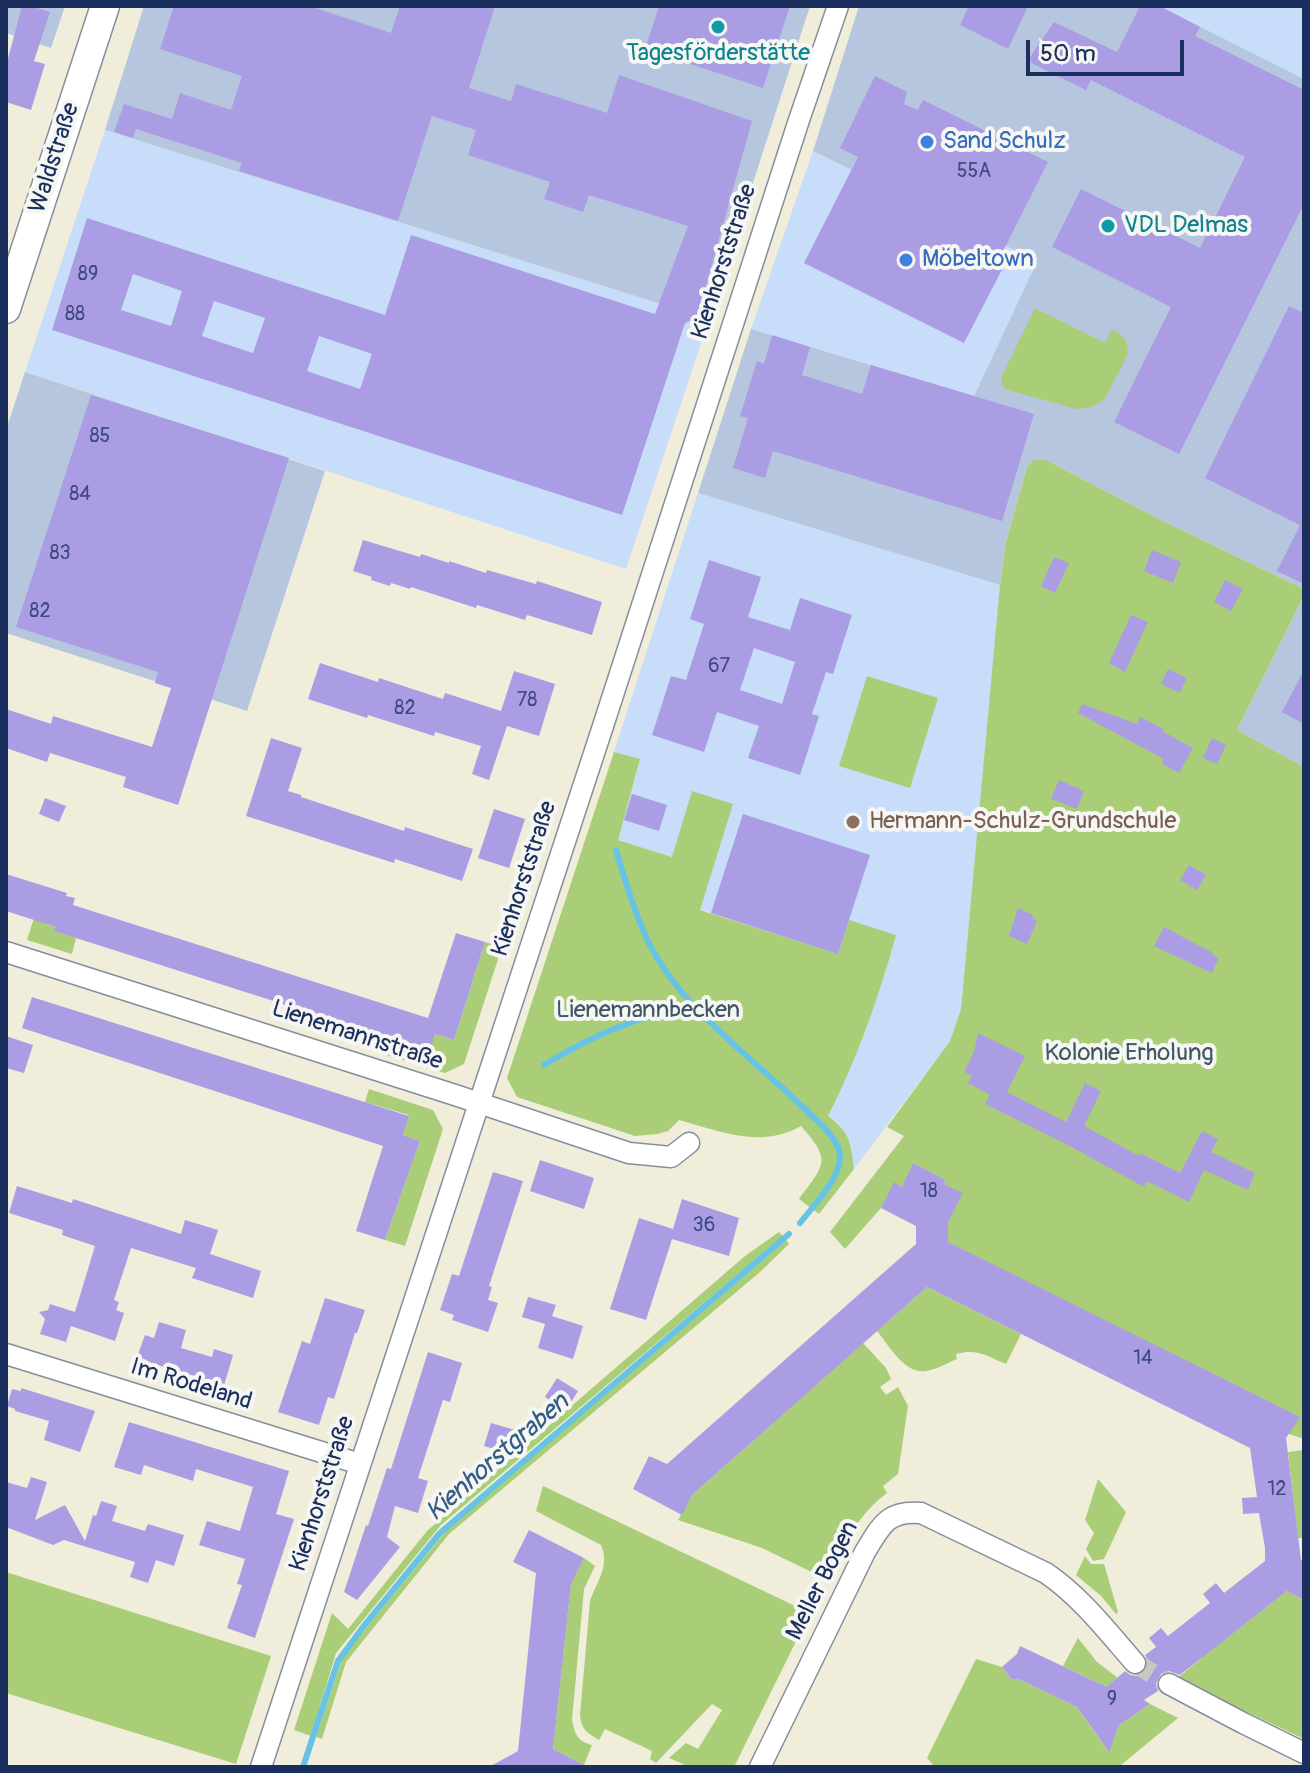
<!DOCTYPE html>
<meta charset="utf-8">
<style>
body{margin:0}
#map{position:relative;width:1310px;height:1773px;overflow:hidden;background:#f0eddb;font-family:Pangolin,sans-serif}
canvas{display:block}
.frame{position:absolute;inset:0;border:8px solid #1b2f5e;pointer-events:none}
.scale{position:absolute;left:1026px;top:40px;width:158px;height:36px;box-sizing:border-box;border:4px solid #1b2f5e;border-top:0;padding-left:10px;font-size:24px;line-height:28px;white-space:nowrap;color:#1b2f5e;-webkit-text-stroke:6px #f6f6f2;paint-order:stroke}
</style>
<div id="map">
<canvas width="1310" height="1773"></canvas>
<div class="frame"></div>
<div class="scale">50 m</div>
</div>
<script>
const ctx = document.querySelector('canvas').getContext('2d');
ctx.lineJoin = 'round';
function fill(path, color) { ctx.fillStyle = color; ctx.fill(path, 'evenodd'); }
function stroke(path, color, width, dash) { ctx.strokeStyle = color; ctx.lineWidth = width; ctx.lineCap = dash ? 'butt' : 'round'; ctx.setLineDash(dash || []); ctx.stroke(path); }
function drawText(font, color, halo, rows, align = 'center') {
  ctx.font = font + ' Pangolin,sans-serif'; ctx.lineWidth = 8; ctx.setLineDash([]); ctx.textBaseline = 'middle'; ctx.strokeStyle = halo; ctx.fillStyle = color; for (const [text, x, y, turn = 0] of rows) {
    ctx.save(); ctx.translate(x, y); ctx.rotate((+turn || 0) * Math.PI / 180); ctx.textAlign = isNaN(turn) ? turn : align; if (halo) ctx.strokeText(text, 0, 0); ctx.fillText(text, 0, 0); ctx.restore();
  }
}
const built = new Path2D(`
 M1159,6H1304V79L1254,54Z
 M105,130L709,319L626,569L25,372Z
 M813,151L1018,251L1016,261L1033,270L974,396L751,329Z
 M698,493L1000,585L1001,587L961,1009L950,1041L854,1169L851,1144L838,1123L828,1116L839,1093L886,971L699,909L673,857L617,840L640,760L614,752Z`);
const industrial = new Path2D(`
 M6,6H65L51,48L6,33Z
 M144,6H810L709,319L105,130Z
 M859,6H1159L1304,79V589L1163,521L1046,460L1027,467L1006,542L1000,585L698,493L751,329L974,396L1033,270L1016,261L1017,251L813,151Z
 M25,372L325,471L247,711L6,633V430Z
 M1304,595V767L1237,730Z`);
const green = new Path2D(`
 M1035,308L1105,343L1112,329C1124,335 1130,343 1127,356L1106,397C1098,406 1087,409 1076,409L1004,389L1001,378Z
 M1034,460H1046L1163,521L1304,589V595L1237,730L1304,767V1439L1289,1434L948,1242V1223L962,1193L944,1184L946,1180L914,1164L902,1187L894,1183L881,1208L845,1249L830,1232L904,1136L887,1127L950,1041L961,1009L1000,585L1006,542L1027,467Z
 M867,676L938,698L910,788L839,766Z
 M614,752L640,759L618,840L672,857L692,791L733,804L700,910L838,954L849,920L896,935C879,997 857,1059 828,1116C850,1132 851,1143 854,1169L819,1214L799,1199C825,1164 832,1161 801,1126C762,1149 719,1131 679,1120L668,1131L657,1134L635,1136L517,1097L507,1078Z
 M35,915L47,919L46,924L56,927L55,931L76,938L72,954L27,940Z
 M485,942L502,947L464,1064L445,1073L383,1054L388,1038L429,1051L435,1034L454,1040Z
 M369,1089L433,1110L443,1129L405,1246L385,1240L420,1141L403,1135L409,1115L365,1102Z
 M779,1232L783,1236L441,1525L336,1653L311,1736L294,1730L332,1613L348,1629L427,1531L745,1256Z
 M786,1240L789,1244L760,1272L449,1534L346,1662L322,1739L316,1737L343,1656L446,1531Z
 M927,1287L1021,1334L1006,1364C987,1356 977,1348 956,1354L957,1359C947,1363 936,1370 926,1371C905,1375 888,1344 877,1331Z
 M863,1343L886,1368L891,1379L880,1387L886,1395L898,1387L908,1406L898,1474L883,1486L887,1493C865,1509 853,1529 839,1553L836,1552L826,1579L762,1548L678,1520L692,1495Z
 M1304,1450V1538H1298L1288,1452Z
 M1098,1479L1126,1512L1104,1559L1093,1561L1086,1549L1094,1533L1085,1520Z
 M543,1486L810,1613L734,1767H690L669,1758L686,1743L698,1749L722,1710L712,1704L656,1763L650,1759L652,1751L605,1729L599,1740C587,1733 581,1729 580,1715L590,1601C597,1581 610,1566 601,1545L536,1511Z
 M1085,1556L1091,1564H1104L1118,1612L1116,1614L1101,1596L1076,1575Z
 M584,1558L595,1566L584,1589L572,1720C575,1734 577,1741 592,1745L584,1765L553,1749L572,1573L576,1574Z
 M6,1572L271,1656L236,1764L6,1693Z
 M1287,1591L1304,1600V1739L1215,1697L1179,1677L1203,1657L1201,1654L1224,1640Z
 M1078,1638L1097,1662L1118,1678L1107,1687L1063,1666Z
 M976,1659L1002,1667L1011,1679H1018L1077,1707L1108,1751L1119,1725L1150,1704L1178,1718L1121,1765L1124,1767H935L927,1758Z`);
const stream = new Path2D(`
 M616,850C623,874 630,898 639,920C651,954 675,987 700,1012C734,1047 773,1078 808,1112C819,1123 834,1135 839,1150C846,1173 813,1206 800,1223
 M544,1065C587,1039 649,1007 700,1012
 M303,1767L338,1661L363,1627L440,1533L789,1234`);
const building = new Path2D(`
 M22,6H30L50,12L34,61L45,64L31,110L6,102V66Z
 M174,6H309L391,33L400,6H495L469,88L511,101L516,84L607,113L619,75L752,121L697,318L685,323L622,515L52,330L87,218L385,315L411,235L655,314L688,226L589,195L583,212L544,199L550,182L468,155L476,130L432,116L398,221L239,171L242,163L136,129L133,138L114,132L124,104L172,119L180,93L231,110L242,76L160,49ZM133,274L182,291L171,326L121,310ZM214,301L265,318L253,353L202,336ZM319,336L372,354L360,389L307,371Z
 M659,6H790L763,88L645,49Z
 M969,6H1028L1008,49L960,25Z
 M1140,6H1160L1200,27L1195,36L1304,90V204L1179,454L1114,422L1171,307L1052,247L1081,189L1200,248L1245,157L1091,80L1086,90L1031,63L1032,61L1028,60L1054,22L1117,52Z
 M875,76L907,92L904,104L918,110L923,100L1048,162L1002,253L1009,256L964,343L804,263L858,157L840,148Z
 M1289,306L1304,313V584L1277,571L1300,525L1205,478Z
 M772,335L810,347L802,375L862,394L871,365L1034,414L1002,521L773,451L765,478L733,468L748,418L740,416L757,361L764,364Z
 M91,395L289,458L178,805L123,787L126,777L50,753L47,762L6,748V709L51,724L53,716L152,747L171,688L155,683L158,672L16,627Z
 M363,540L420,557L421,554L449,563V561L486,573L487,570L536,584L537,581L602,602L592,635L527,615L525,620L477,605L476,608L411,587L410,589L391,583L390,586L371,580L372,577L353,571Z
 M1152,550L1181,562L1173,583L1144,571Z
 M1054,557L1069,563L1055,593L1041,586Z
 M709,560L761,577L748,617L790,630L800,598L852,615L833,674L826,672L812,714L819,716L800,775L748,758L759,726L717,712L704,752L652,735L671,676L686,680L704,624L690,619ZM754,648L795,662L782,704L740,690Z
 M1225,580L1243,589L1231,611L1214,602Z
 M1131,615L1148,622L1125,672L1109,663Z
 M320,663L378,682L379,678L443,699L445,693L501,711L514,671L555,684L539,736L507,726L489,780L472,774L481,746L435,732L434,736L368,715L367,718L308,699Z
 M1168,669L1187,678L1180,693L1161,684Z
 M1304,670V724L1282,712Z
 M1082,704L1137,724L1140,717L1164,729L1162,731L1193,748L1179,773L1162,764L1164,759L1078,713Z
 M271,738L302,748L288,791L301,795V797L404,831L405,827L473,849L462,881L395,859L394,863L246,816Z
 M1212,738L1226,745L1217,764L1203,758Z
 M1059,780L1084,791L1077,809L1051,799Z
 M632,794L667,805L659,831L624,820Z
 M45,798L66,806L59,822L39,814Z
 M494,809L525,819L509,868L478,858Z
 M743,814L870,855L838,954L711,913Z
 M1189,865L1206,875L1197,890L1180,880Z
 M6,874L67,893L66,896L75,898L73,905L428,1018L456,933L485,942L454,1040L435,1034L430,1051L54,931L56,927L6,911Z
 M1018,908L1033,915L1032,918L1037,921L1027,944L1009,936Z
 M1164,927L1213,953L1212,955L1219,958L1212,973L1154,946Z
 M32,997L409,1116L403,1135L420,1141L385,1240L356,1231L383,1146L22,1028Z
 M978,1033L1025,1056L1007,1092L1066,1122L1085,1083L1101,1091L1084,1126L1139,1156L1140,1153L1180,1173L1202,1131L1218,1139L1211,1152L1255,1173L1248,1190L1204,1170L1189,1202L1147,1181L1144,1187L1066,1144L985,1104L990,1095L968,1083L972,1075L964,1072L974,1052Z
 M6,1036L33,1045L24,1073L6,1068Z
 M540,1160L594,1178L584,1209L530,1191Z
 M913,1163L946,1180L944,1184L963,1193L948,1223V1242L1300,1417L1286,1438L1301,1560L1304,1562V1600L1287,1591L1180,1675L1169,1671L1161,1674L1156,1684L1158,1691L1144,1700L1150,1704L1119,1725L1109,1752L1077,1707L1018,1679H1011L1002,1667L1017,1654L1020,1646L1107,1687L1125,1671L1130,1675L1137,1676L1144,1672L1148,1661L1145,1655L1156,1647L1149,1638L1161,1628L1168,1636L1210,1603L1203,1594L1216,1583L1224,1593L1265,1561V1548L1259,1513L1243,1514L1242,1498L1257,1497L1250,1448L927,1287L692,1495L682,1515L633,1489L649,1456L667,1464L916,1244V1226L881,1208L894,1182L902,1187Z
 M493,1172L523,1181L489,1286L492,1287L488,1300L498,1303L488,1332L452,1320L454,1315L440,1310L452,1274L459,1276Z
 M17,1186L72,1203L73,1199L181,1234L185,1220L218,1230L210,1254L261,1271L253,1298L192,1278L196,1268L131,1248L114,1300L119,1302L116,1310L124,1313L115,1341L71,1326L66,1342L40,1334L45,1319L39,1312L48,1310L50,1304L75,1312L95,1246L62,1235L63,1230L9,1213Z
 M682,1199L739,1218L729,1256L672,1239L646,1320L610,1309L639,1218L673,1229Z
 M528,1297L556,1305L552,1316L583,1326L573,1359L538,1348L545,1324L522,1317Z
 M325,1298L365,1310L357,1333H355L334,1399L328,1397L319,1425L278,1412L302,1341L310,1344Z
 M159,1322L186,1330L181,1348L212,1357L214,1349L233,1355L222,1392L196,1384L198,1377L147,1362V1360L137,1357L145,1335L154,1338Z
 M428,1352L462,1363L450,1402L443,1400L418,1478L428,1481L418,1513L395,1506L387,1537L400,1547L357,1600L344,1592L366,1525L368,1526L387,1468L391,1469Z
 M557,1378L578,1391L566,1410L545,1397Z
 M21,1388L95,1411L80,1452L44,1440L49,1421L15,1411V1409L7,1406L12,1389L21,1391Z
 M129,1422L289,1471L276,1514L294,1519L255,1638L227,1628L242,1585L237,1584L245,1559L199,1545L207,1521L240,1531L253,1487L196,1469L193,1481L144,1465L141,1475L114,1467Z
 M491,1423L515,1430L508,1453L484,1446Z
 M31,1477L47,1482L35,1520L65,1505L85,1541L93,1515L96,1516L101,1501L117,1506L112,1521L145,1531L148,1524L184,1535L174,1566L156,1560L148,1583L130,1577L135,1562L64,1540L53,1545L6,1527V1482L27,1488Z
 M529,1530L584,1558L571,1584L553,1749L588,1767H489L518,1751L536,1573L513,1562Z`);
const minorTunnel = new Path2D(`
 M1135,1663L1169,1684`);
const minor = new Path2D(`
 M6,952L455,1095L629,1153L671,1157L689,1143
 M6,1354L360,1464
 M1169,1684L1243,1723L1304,1753
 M261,1767L604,723L798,123L838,6
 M760,1767L865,1552C881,1526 887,1510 921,1513L1046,1573C1081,1597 1107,1631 1135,1663`);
const secondary = new Path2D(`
 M6,309L105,6`);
const markers = [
 [718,27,8,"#0f9aa8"],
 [927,142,8,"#3f7fe0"],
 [1108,226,8,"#0f9aa8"],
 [906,260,8,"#3f7fe0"],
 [853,822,8,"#8d6e63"]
];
const numberNames = [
 ["55A",974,172],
 ["89",88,275],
 ["88",75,315],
 ["85",100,437],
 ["84",80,495],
 ["83",60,554],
 ["82",40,612],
 ["67",719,667],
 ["78",527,701],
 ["82",405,709],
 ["18",929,1192],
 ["36",704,1226],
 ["14",1143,1359],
 ["12",1277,1490],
 ["9",1112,1700]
];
const cultureNames = [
 ["Tagesförderstätte",718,54],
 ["VDL Delmas",1124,226,"left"]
];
const shopNames = [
 ["Sand Schulz",943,142],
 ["Möbeltown",922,260]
];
const streetNames = [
 ["Waldstraße",55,158,-72],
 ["Kienhorststraße",725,262,-72],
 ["Kienhorststraße",525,879,-72],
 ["Lienemannstraße",357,1036,18],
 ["Im Rodeland",191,1385,17],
 ["Kienhorststraße",323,1494,-72],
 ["Meller Bogen",823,1581,-63]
];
const educationNames = [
 ["Hermann-Schulz-Grundschule",869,822]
];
const parkNames = [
 ["Lienemannbecken",648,1011],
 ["Kolonie Erholung",1129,1054]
];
const waterNames = [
 ["Kienhorstgraben",498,1458,-41]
];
fill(built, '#c7ddf9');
fill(industrial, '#b5c6de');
fill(green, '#aace77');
stroke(stream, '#67c3e5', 6);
fill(building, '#ab9de4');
stroke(minorTunnel, '#c5c7c2', 20, [20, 10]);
stroke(minor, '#868e9c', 23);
stroke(secondary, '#868e9c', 31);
stroke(minor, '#fff', 20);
stroke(secondary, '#fff', 28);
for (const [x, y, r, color] of markers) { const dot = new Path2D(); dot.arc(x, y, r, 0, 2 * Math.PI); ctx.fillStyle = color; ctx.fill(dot); stroke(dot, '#f6f6f2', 3); }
drawText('20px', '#3f4a80', null, numberNames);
drawText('24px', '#0d838f', '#f6f6f2', cultureNames);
drawText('24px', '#366cbe', '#f6f6f2', shopNames, 'left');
drawText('24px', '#1b2f5e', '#f6f6f2', streetNames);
drawText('24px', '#785e54', '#f6f6f2', educationNames, 'left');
drawText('24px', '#3f5764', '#f6f6f2', parkNames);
drawText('italic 26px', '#325b86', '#f6f6f2', waterNames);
</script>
